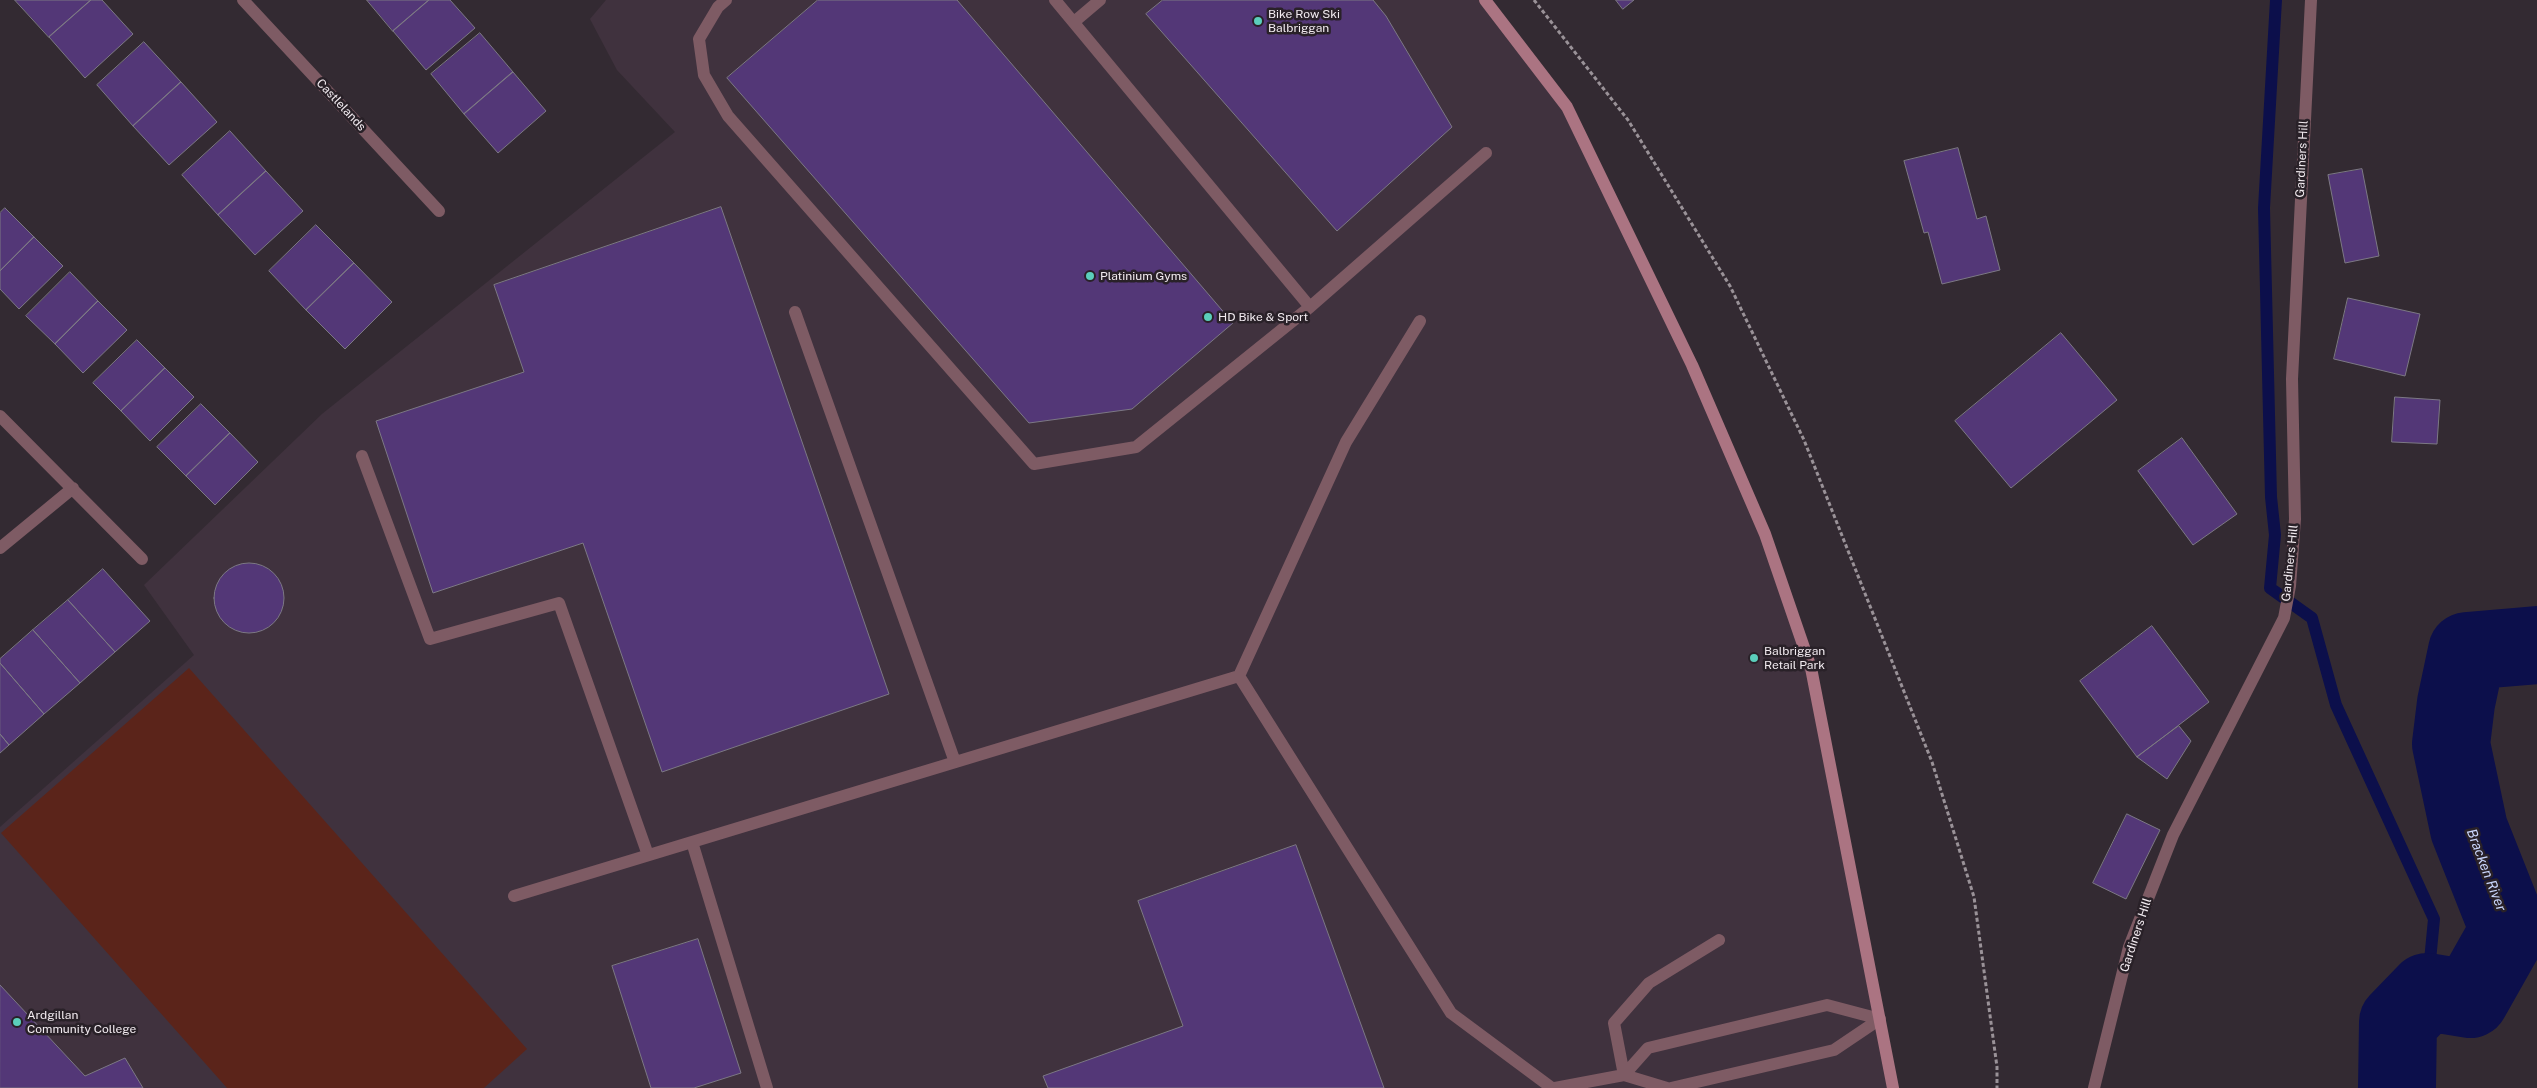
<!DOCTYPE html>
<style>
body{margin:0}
canvas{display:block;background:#332a32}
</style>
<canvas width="2537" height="1088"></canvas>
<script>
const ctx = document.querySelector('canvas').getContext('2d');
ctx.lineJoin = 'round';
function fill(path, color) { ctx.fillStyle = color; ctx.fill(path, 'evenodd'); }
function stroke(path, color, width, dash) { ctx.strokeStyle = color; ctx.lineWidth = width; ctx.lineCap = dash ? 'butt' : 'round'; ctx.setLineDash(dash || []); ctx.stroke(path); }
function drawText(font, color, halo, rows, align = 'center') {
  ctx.font = font + ' "Public Sans",sans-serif'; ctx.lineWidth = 5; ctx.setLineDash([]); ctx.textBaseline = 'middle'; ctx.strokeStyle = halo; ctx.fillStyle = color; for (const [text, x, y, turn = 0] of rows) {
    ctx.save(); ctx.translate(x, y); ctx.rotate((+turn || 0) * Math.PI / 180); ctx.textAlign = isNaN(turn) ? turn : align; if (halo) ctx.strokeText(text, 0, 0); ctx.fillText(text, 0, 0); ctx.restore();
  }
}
const built = new Path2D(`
 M606,0H1485L1567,107L1765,534L1811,668L1893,1088H0V827L194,655L144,585L322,414L675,132L617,70L590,19Z`);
const green = new Path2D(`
 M189,668L527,1049L484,1088H227L1,833Z`);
const stream = new Path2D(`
 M2276,0L2264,208L2271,497L2275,535L2270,588L2312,618L2336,705L2434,919L2427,992`);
const river = new Path2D(`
 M2397,1088L2398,1022L2427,992L2470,999L2509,930L2469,829L2451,744L2456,703L2467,651L2537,645`);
const building = new Path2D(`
 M15,0H91L49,37Z
 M91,0H102L133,34L85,78L49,37Z
 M367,0H429L393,31Z
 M429,0H450L475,28L426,70L393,31Z
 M818,0H957L1233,323L1132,409L1029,423L727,78Z
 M1163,0H1373L1386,16L1452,127L1337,231L1146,14Z
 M1616,0H1634L1623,9Z
 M480,33L513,72L464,114L431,74Z
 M144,42L181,82L133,126L97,85Z
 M513,72L546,111L498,153L464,114Z
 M181,82L217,122L169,165L133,126Z
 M230,131L266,171L218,215L182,175Z
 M1958,148L1977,219L1986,216L2000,270L1942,284L1928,232L1924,233L1904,161Z
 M2362,169L2379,256L2345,263L2328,175Z
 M266,171L303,211L255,255L218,215Z
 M721,207L889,694L662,772L583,543L433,593L376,421L524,372L494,285Z
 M5,208L34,237L0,271V213Z
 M316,225L354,263L306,310L269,271Z
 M34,237L63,266L19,309L0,289V271Z
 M354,263L392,302L345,349L306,310Z
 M70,272L98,301L55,344L26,316Z
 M2348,298L2420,314L2405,376L2334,359Z
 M98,301L127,330L83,373L55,344Z
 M2061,333L2117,400L2011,488L1955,421Z
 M137,340L165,368L121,411L93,383Z
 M165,368L194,397L150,441L121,411Z
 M2395,397L2440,400L2437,444L2392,442Z
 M201,404L230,433L186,476L157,447Z
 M230,433L258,462L215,505L186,476Z
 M2182,438L2237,514L2193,545L2138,471Z
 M214 598a35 35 0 1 1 70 0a35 35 0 1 1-70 0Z
 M103,569L150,621L115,652L68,600Z
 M68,600L115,652L80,683L33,630Z
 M2152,626L2209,702L2137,757L2080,681Z
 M33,630L80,683L44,714L0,663V659Z
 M0,663L44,714L9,745L0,734Z
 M2179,726L2191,741L2167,779L2137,757Z
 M0,734L9,745L0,753Z
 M2127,814L2160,830L2126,899L2093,883Z
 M1296,845L1384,1088H1048L1043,1076L1183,1026L1138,901Z
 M698,939L741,1073L694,1088H651L612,966Z
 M0,985L85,1076L125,1058L143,1088H0Z`);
const path = new Path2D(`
 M1534,0L1628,120L1730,286L1804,440L1932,762L1974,897L1997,1067V1088`);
const service = new Path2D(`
 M726,0L718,7L699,39L704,75L728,116L1034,464L1136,447L1310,307L1486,153
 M1055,0L1310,307
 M1074,22L1100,0
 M795,312L955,762
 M362,456L430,639L559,603L648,855
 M1239,676L1346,442L1420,321
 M692,842L767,1088
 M514,896L1239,676L1451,1013L1552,1088
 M1624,1075L1648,1048L1827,1005L1880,1019
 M1624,1075L1614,1023L1649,983L1719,940
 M1555,1088L1624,1075L1667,1088
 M1671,1088L1834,1050L1880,1019`);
const minor = new Path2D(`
 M243,0L439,211
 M0,416L142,559
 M0,548L73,488
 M2094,1088L2129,947L2173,835L2284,618L2290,586L2295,519L2292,379L2311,0`);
const secondary = new Path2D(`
 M1485,0L1567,107L1692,365L1765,534L1811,668L1893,1088`);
const markers = [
 [1258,21,5,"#5bcebb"],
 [1090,276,5,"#5bcebb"],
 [1208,317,5,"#5bcebb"],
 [1754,658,5,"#5bcebb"],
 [17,1022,5,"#5bcebb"]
];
const poiNames = [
 ["Bike Row Ski",1268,14],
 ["Balbriggan",1268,28],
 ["Platinium Gyms",1100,276],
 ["HD Bike & Sport",1218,317],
 ["Balbriggan",1764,651],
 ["Retail Park",1764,665],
 ["Ardgillan",27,1015],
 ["Community College",27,1029]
];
const streetNames = [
 ["Castlelands",341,105,47],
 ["Gardiners Hill",2302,159,-87],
 ["Gardiners Hill",2290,563,-84],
 ["Gardiners Hill",2136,935,-72]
];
const waterNames = [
 ["Bracken River",2486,870,69]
];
fill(built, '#40323e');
fill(green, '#5b241a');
stroke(stream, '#0c0f4b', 12);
stroke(river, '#0c0f4b', 78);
fill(building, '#533777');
stroke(building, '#7c7884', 1);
stroke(path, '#9a9298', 3, [4, 2.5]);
stroke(service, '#7e5b64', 12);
stroke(minor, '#7e5b64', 12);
stroke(secondary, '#ab7482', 12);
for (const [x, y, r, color] of markers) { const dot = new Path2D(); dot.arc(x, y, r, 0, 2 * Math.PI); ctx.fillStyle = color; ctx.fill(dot); stroke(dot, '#292128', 2); }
drawText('12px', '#f2ebf0', '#292128', poiNames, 'left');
drawText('12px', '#f2ebf0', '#292128', streetNames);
drawText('italic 14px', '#cad6fc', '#292128', waterNames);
</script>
